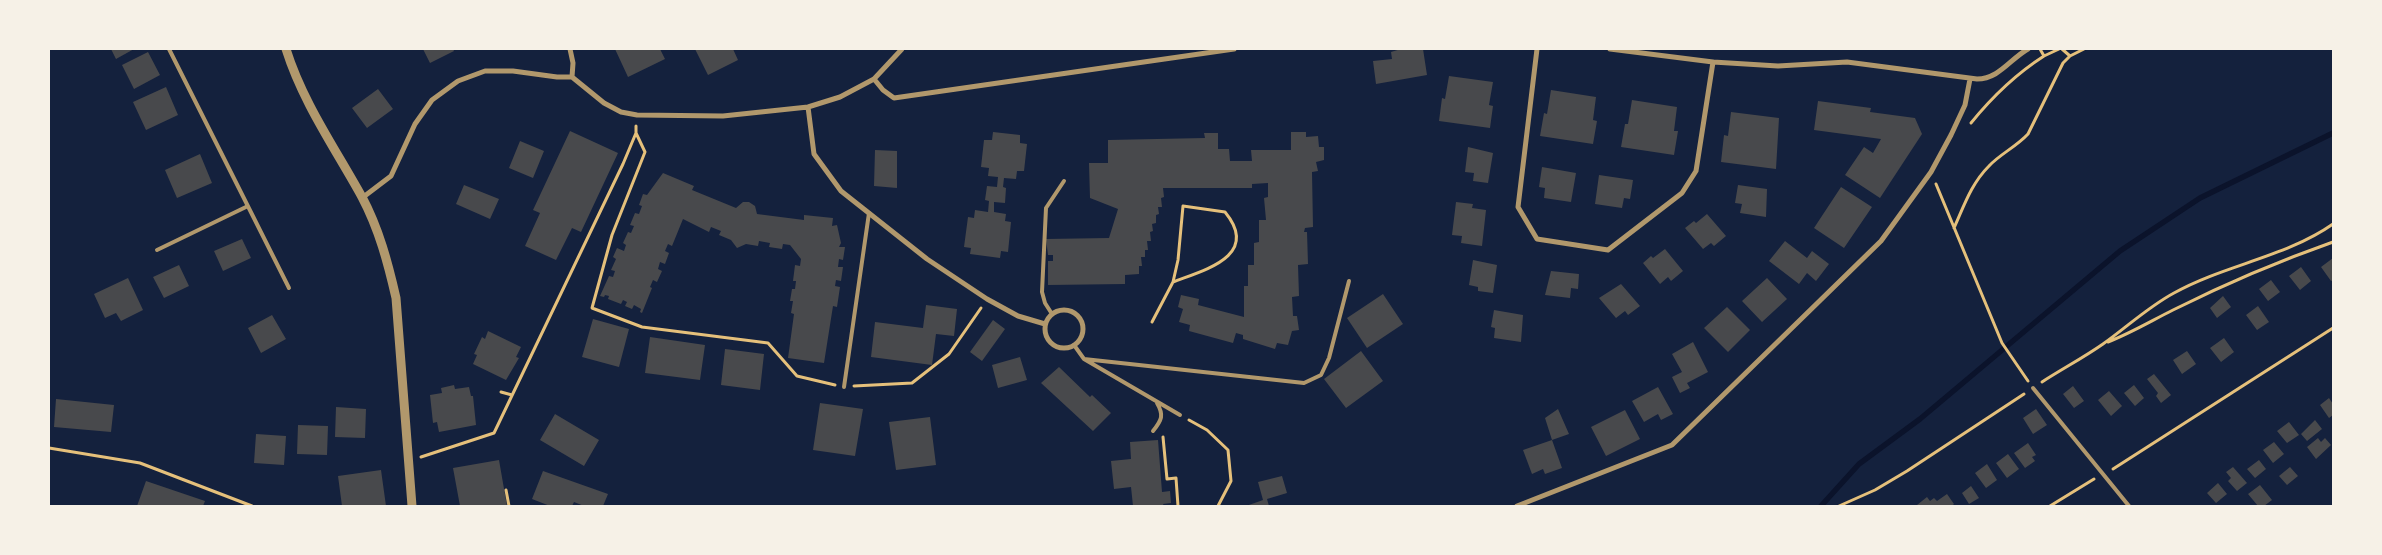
<!DOCTYPE html>
<style>
body{margin:0}
#map{position:relative;width:2382px;height:555px;overflow:hidden;background:#14213d;font-family:"Fira Sans Condensed",sans-serif}
canvas{display:block}
.frame{position:absolute;inset:0;border:50px solid #f6f1e7;pointer-events:none}
</style>
<div id="map">
<canvas width="2382" height="555"></canvas>
<div class="frame"></div>
</div>
<script>
const ctx = document.querySelector('canvas').getContext('2d');
ctx.lineJoin = 'round';
function stroke(path, color, width, dash) { ctx.strokeStyle = color; ctx.lineWidth = width; ctx.lineCap = dash ? 'butt' : 'round'; ctx.setLineDash(dash || []); ctx.stroke(path); }
function fill(path, color) { ctx.fillStyle = color; ctx.fill(path, 'evenodd'); }
const stream = new Path2D(`
 M1821,506L1859,464L1920,419L2120,251L2200,198L2333,133`);
const building = new Path2D(`
 M111,49H134L116,59Z
 M423,49H453L454,51L430,63Z
 M615,49H660L665,59L628,77Z
 M695,49H733L738,60L708,75Z
 M1401,49H1423L1427,75L1376,84L1373,61L1392,59L1391,52Z
 M148,52L160,75L134,89L122,65Z
 M1449,76L1493,82L1489,105L1493,106L1490,128L1439,121L1442,98L1445,99Z
 M166,87L178,115L146,130L133,102Z
 M378,89L393,109L367,128L352,108Z
 M1551,90L1596,97L1593,120L1597,121L1593,144L1540,136L1544,113L1547,114Z
 M1632,100L1677,107L1674,131H1678L1674,155L1621,147L1625,124H1628Z
 M1818,101L1871,108L1870,112L1915,118L1922,134L1880,198L1845,175L1864,147L1873,153L1881,139L1814,130Z
 M1731,112L1779,118L1776,169L1721,162L1724,135L1728,136Z
 M570,131L618,153L581,232L572,228L556,260L525,246L540,213L533,210Z
 M993,132L1020,135V143L1027,144L1024,171H1017L1016,179L1004,178L1003,187L1006,188L1005,203L994,202V212L1006,214L1005,221L1011,222L1008,252L1001,251L1000,258L970,254L971,248L964,247L968,217L974,218L975,210L988,212L989,201L985,200L987,186L997,187L998,177L988,176L989,168L981,167L984,140H992Z
 M1291,132H1306V137L1318,136L1319,147H1324V160L1316,162L1318,171L1312,172L1313,227L1305,228L1304,232H1307L1308,264L1298,265L1299,296L1292,297L1293,316H1297L1299,330L1292,331L1288,345L1277,343L1275,349L1243,339V335L1236,333L1233,343L1189,331L1190,325L1179,322L1183,309L1178,307L1181,295L1199,299L1198,305L1244,317V286H1248V265H1254V243L1259,242V220H1266L1264,198L1268,197V183L1252,184V188H1163L1164,197L1161,198L1162,207H1158L1159,214L1156,215V223L1152,224L1153,231L1150,232L1151,241H1147L1148,250H1145V257H1141L1142,266H1139V274L1125,275V284L1048,285V261H1053V255H1048L1046,239L1109,238L1118,209L1090,198L1089,163H1108V140L1205,138L1204,133H1218V149H1229L1230,161H1252L1251,150H1291Z
 M520,141L544,151L533,178L509,168Z
 M1468,147L1493,153L1488,183L1473,181L1474,173L1465,172Z
 M875,150L897,151V188L874,186Z
 M200,154L212,183L177,198L165,170Z
 M1542,167L1576,173L1571,202L1544,198L1545,188L1539,187Z
 M663,173L694,186L692,190L736,208L743,202H749L755,206L757,214L804,220V215L833,218L832,226L837,225L841,243L839,247H845L843,260L839,259L838,267H843L841,281L836,280L835,286L840,287L837,307L833,306L824,363L788,358L794,314L791,313L793,301H790L792,289H795L796,281H793L795,265L800,266L801,259L790,245L783,244L782,249L769,247L770,243L759,241L758,246L746,244L737,248L731,240L719,235L721,231L711,227L709,232L683,219L672,246L668,244L665,251L669,253L665,264L660,262L658,269L662,271L657,282L653,280L650,287L652,288L642,313L640,312L641,309L634,305L632,309L625,306L627,302L623,300L621,304L608,299L609,296L605,295L604,297L600,296L609,276L613,277L615,271L611,270L616,259L613,257L617,248L624,251L626,245L623,243L628,232L631,233L634,226L630,225L635,213L639,214L642,206L639,205L643,194L647,195Z
 M1599,175L1633,180L1630,199L1624,198L1622,208L1595,204Z
 M464,185L499,199L490,219L456,204Z
 M1738,185L1767,189L1766,217L1740,213L1742,204L1735,203Z
 M1841,187L1872,207L1844,248L1814,228Z
 M1456,202L1473,204L1472,208L1486,210L1482,246L1461,243L1462,236L1452,235Z
 M1707,214L1726,236L1714,246L1711,243L1703,249L1685,228L1694,221L1696,223Z
 M242,239L251,258L223,271L214,251Z
 M1785,241L1807,258L1812,251L1829,264L1816,281L1807,273L1799,284L1769,261Z
 M1665,249L1683,271L1671,281L1668,277L1660,284L1643,263L1651,256L1653,258Z
 M2333,258V280L2331,281L2321,267Z
 M1473,260L1497,265L1493,293L1478,291V287L1469,285Z
 M179,265L189,286L164,298L153,277Z
 M2301,267L2311,281L2300,290L2289,276Z
 M1551,271L1579,274L1578,289L1571,288L1570,298L1545,295Z
 M128,278L143,310L121,321L116,313L105,318L94,294Z
 M1767,278L1787,299L1762,322L1742,301Z
 M2271,280L2280,292L2268,301L2259,289Z
 M1621,284L1640,306L1628,315L1625,311L1616,318L1599,298Z
 M1383,294L1403,324L1367,348L1347,318Z
 M2223,296L2231,307L2217,318L2210,308Z
 M926,305L957,309L954,336L936,334L932,365L871,357L875,322L923,328Z
 M2258,306L2269,322L2257,330L2246,315Z
 M1727,307L1750,330L1728,352L1704,328Z
 M1494,310L1523,315L1521,342L1494,338L1495,328L1491,327Z
 M272,315L286,339L261,353L248,328Z
 M593,319L629,329L619,367L582,357Z
 M993,320L1005,329L982,361L970,352Z
 M488,331L521,347L516,357L519,358L506,380L473,364L477,355L474,354L482,337L485,339Z
 M650,337L705,345L700,380L645,373Z
 M2224,338L2234,352L2221,362L2210,348Z
 M1693,342L1708,372L1687,383L1690,388L1680,393L1672,377L1682,372L1672,354Z
 M725,349L764,354L760,390L721,385Z
 M1361,351L1383,381L1346,408L1324,379Z
 M2187,351L2196,364L2182,374L2173,360Z
 M1020,357L1027,380L998,388L992,365Z
 M1059,367L1090,397L1092,395L1111,413L1093,431L1041,383Z
 M2154,374L2171,395L2161,403L2156,396L2158,393L2147,379Z
 M454,385L455,389L469,387L471,396H473L476,425L439,432L437,422L433,423L430,395L442,393L441,388Z
 M2134,385L2144,398L2135,406L2124,393Z
 M2073,386L2084,401L2074,408L2063,394Z
 M1658,387L1673,414L1661,420L1658,414L1644,422L1632,401Z
 M2109,391L2122,406L2111,416L2098,400Z
 M2329,398L2333,404V415L2329,418L2320,405Z
 M56,399L114,405L111,432L54,427Z
 M820,403L863,409L855,456L813,450Z
 M336,407L366,409L365,438L335,437Z
 M1558,409L1569,434L1552,440L1545,418Z
 M2036,409L2047,425L2033,434L2023,418Z
 M1625,410L1640,439L1606,456L1591,427Z
 M555,414L599,440L584,466L540,440Z
 M930,417L936,465L896,470L889,422Z
 M2315,420L2322,429L2307,441L2301,434Z
 M2289,422L2299,435L2287,443L2277,431Z
 M298,425L328,426L327,455L297,454Z
 M256,434L286,436L284,465L254,463Z
 M2318,438L2321,442L2325,438L2331,445L2316,459L2307,447Z
 M1158,440L1162,492L1170,491L1171,503L1163,504L1164,506H1133L1131,487L1114,489L1111,461L1131,459L1130,442Z
 M1552,440L1562,468L1545,474L1543,469L1532,474L1523,450Z
 M2274,442L2284,454L2273,463L2263,450Z
 M2028,443L2036,455L2032,457L2035,461L2025,468L2014,453Z
 M2008,454L2019,469L2007,478L1996,463Z
 M499,460L507,506H460L453,468Z
 M2259,460L2266,469L2255,478L2247,469Z
 M1987,464L1997,480L1986,488L1975,473Z
 M2233,467L2247,483L2237,491L2228,481L2231,478L2226,472Z
 M2290,467L2298,476L2287,485L2279,476Z
 M381,470L386,506H342L338,476Z
 M543,471L608,494L603,506H584L574,502L572,506H550L532,499Z
 M1282,476L1287,493L1267,499L1269,506H1246L1263,500L1258,482Z
 M146,481L205,501L203,506H137Z
 M2218,483L2227,494L2216,503L2207,493Z
 M2260,485L2272,500L2264,506H2258L2248,494Z
 M1971,486L1979,498L1969,504L1962,493Z
 M1947,494L1954,504L1952,506L1917,505L1927,497L1930,501L1934,498L1937,501Z`);
const path = new Path2D(`
 M2040,49L2044,56L2059,49
 M2062,49L2070,56
 M1971,123C1992,97 2016,74 2044,56
 M636,133L645,152L612,235L592,308L642,327L768,343L797,376L835,385
 M1936,184L2002,343L2028,381
 M1954,228C1964,206 1971,184 1989,166C2000,154 2016,147 2028,134L2063,63L2070,56L2084,49
 M1152,322L1173,282C1204,270 1261,256 1225,212L1183,206L1178,260L1173,282
 M2108,342C2131,333 2151,321 2173,310C2225,284 2279,261 2333,242
 M2042,382C2062,369 2083,358 2103,344C2127,327 2148,307 2174,293C2224,265 2286,257 2333,224
 M854,386L912,383L949,354L981,308
 M501,392L512,395
 M1189,420L1207,430L1228,450L1231,481L1218,506
 M1163,437L1167,479L1176,478L1178,506
 M49,448L140,463L252,506
 M421,457L494,433L623,164L636,133V126
 M2113,469L2333,328
 M506,490L509,506
 M1839,506L1875,490L1907,471L2024,394
 M2050,506L2094,479`);
const service = new Path2D(`
 M169,49L289,288
 M157,250L248,206
 M1052,314L1045,303L1042,292L1046,208L1064,181
 M1074,345L1084,359L1180,415
 M1084,359L1304,383L1321,375L1329,358L1349,281
 M844,387L869,213
 M2033,388L2129,506
 M1153,431C1162,420 1164,415 1157,403`);
const minor = new Path2D(`
 M570,49L573,63L572,77
 M1537,49L1518,207L1537,239L1608,250L1682,193L1696,171L1713,62
 M1610,49L1713,62L1778,66L1847,62L1977,79C1999,79 2010,59 2028,49
 M874,79L883,90L894,98L1234,49
 M808,107L814,154L841,191L927,259L987,299L1018,316L1045,324
 M362,198L391,176L415,124L432,100L458,81L485,71H513L557,77H572L604,103L621,112L637,115L723,116L808,107L840,97L874,79L902,49
 M1045 329a19 19 0 1 1 38 0a19 19 0 1 1-38 0Z
 M1517,506L1672,445L1881,241L1931,172L1951,135L1965,105L1970,79`);
const tertiary = new Path2D(`
 M286,49C303,103 335,148 362,197C379,229 388,263 396,298L412,506`);
stroke(stream, '#0b132b', 5.5);
fill(building, '#48494c');
stroke(path, '#e5c07b', 3);
stroke(service, '#b1986c', 4);
stroke(minor, '#b1986c', 5);
stroke(tertiary, '#b1986c', 9);
</script>
